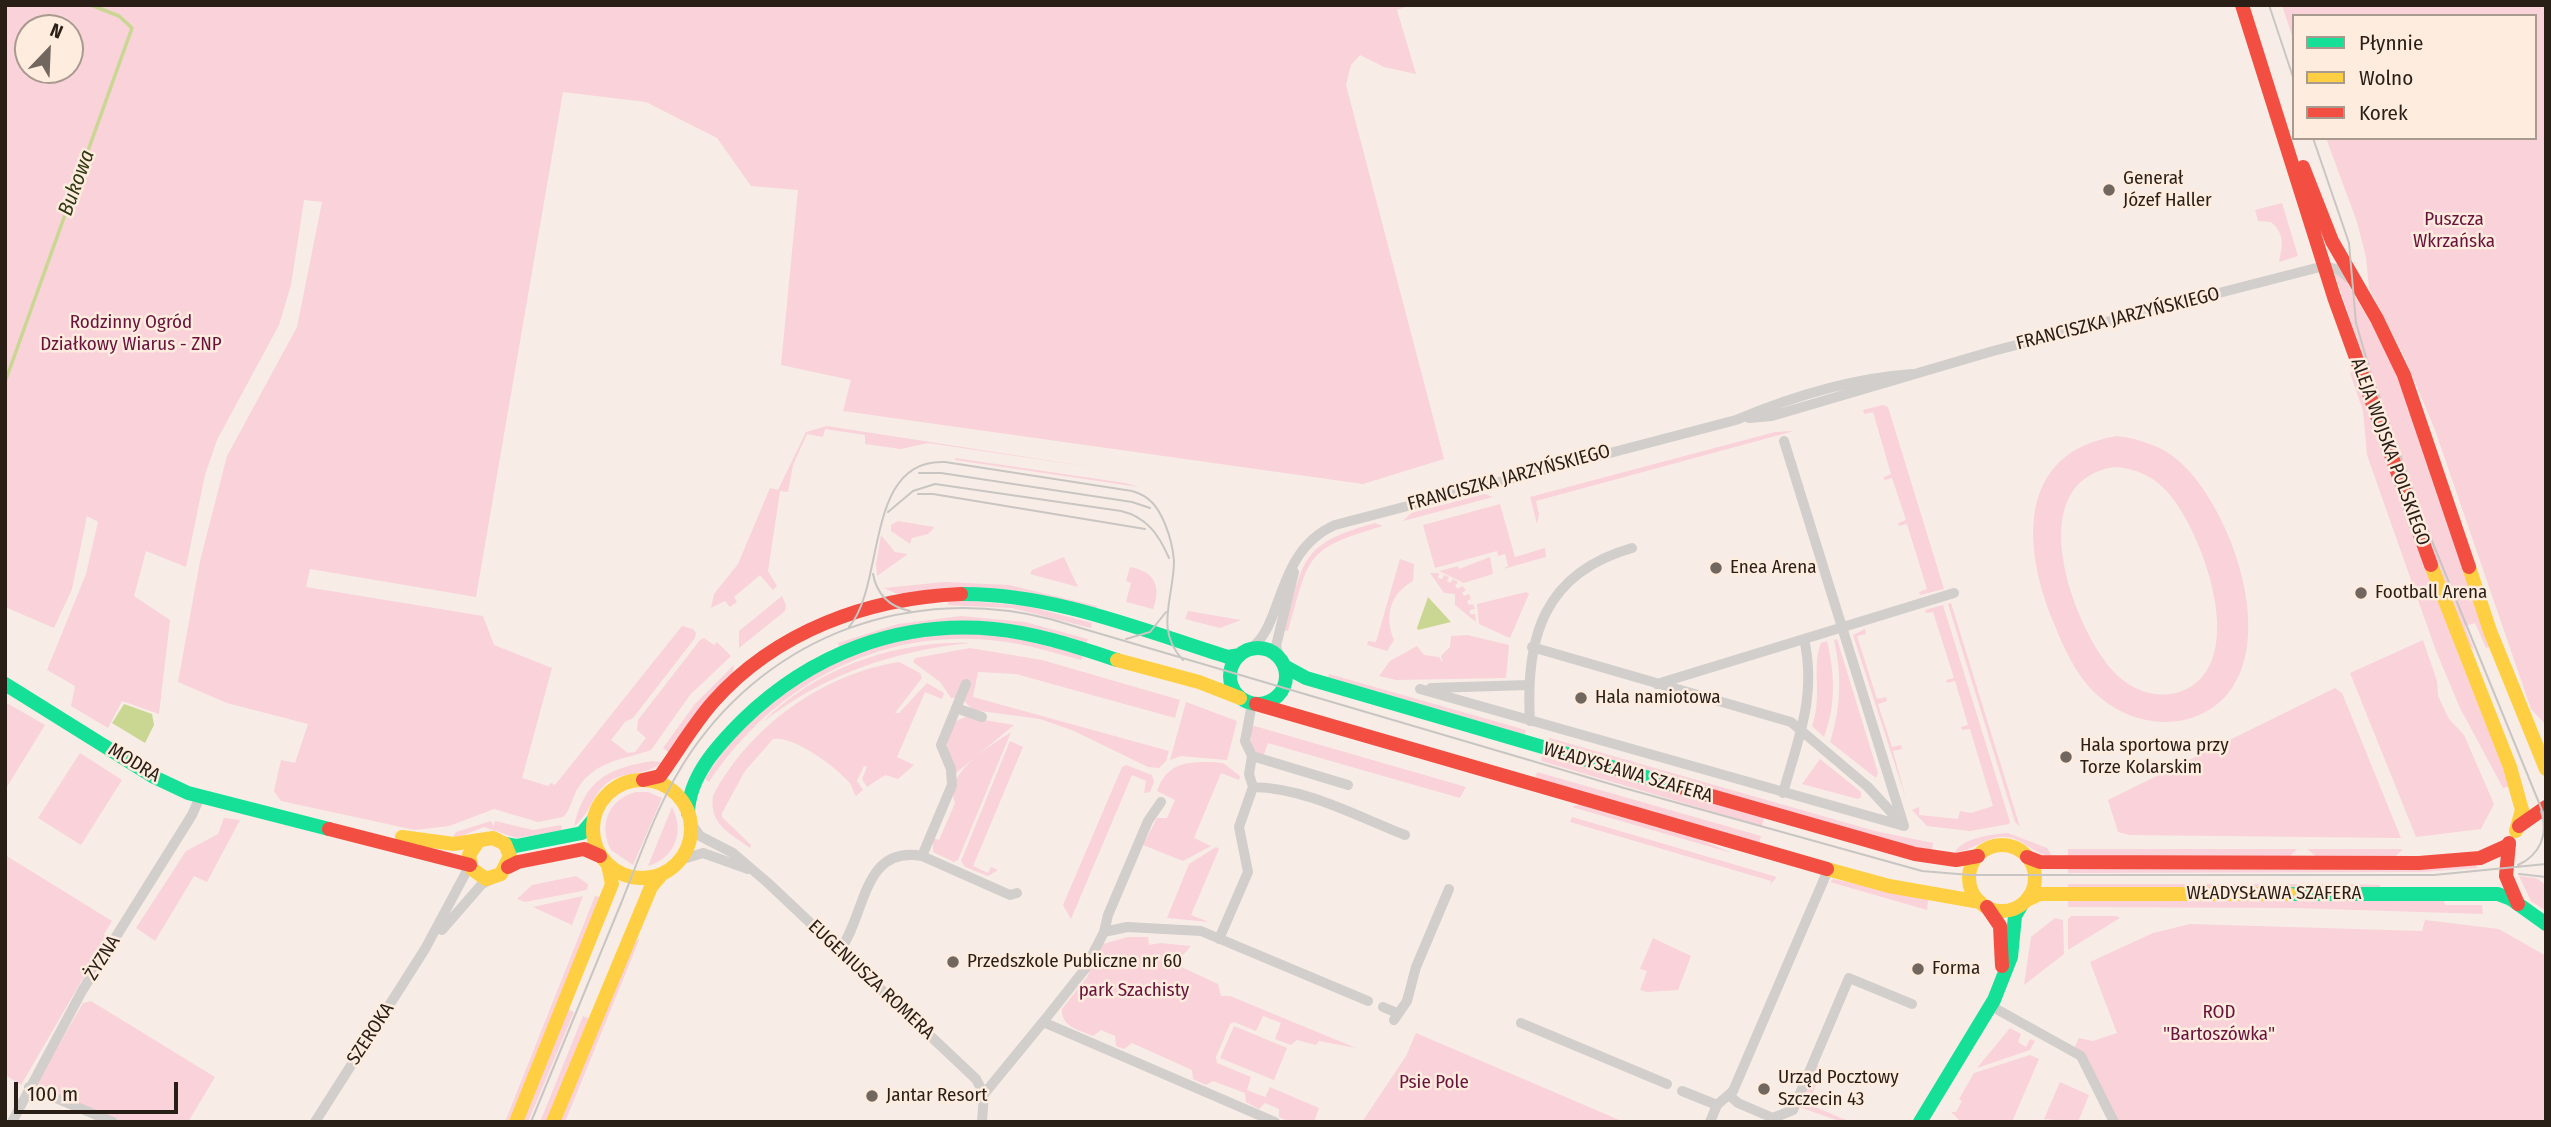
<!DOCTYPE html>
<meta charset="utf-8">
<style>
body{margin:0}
#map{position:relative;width:2551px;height:1127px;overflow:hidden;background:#f7ede6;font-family:"Fira Sans Condensed",sans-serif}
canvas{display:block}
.frame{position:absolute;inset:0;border:7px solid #291f17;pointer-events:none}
.legend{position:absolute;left:2292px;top:14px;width:245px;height:126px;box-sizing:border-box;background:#feecdf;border:2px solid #a99a8f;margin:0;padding:9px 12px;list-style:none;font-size:21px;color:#291f17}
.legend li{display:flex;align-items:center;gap:14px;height:35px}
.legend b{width:35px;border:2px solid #a99a8f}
.north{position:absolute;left:14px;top:14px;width:70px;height:70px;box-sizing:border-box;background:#feecdf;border:2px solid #a99a8f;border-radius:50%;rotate:23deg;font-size:19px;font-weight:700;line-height:28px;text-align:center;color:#291f17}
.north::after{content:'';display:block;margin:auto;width:24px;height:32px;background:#71675f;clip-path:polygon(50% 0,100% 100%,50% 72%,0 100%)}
.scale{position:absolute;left:14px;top:1082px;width:164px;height:32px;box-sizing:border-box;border:4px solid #291f17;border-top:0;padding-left:9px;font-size:21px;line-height:24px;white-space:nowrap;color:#291f17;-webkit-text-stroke:5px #feecdf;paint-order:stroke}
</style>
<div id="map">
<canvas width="2551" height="1127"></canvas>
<div class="frame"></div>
<ul class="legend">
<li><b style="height:9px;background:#16e098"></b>Płynnie</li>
<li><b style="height:9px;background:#ffcf43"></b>Wolno</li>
<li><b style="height:9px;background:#f24e42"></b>Korek</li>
</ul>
<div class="north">N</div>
<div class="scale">100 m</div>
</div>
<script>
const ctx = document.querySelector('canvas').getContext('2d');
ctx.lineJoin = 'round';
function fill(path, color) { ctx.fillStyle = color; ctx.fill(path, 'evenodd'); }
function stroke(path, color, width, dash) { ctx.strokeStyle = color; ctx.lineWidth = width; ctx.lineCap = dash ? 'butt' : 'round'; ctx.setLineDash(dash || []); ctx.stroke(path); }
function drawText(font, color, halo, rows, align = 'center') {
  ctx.font = font + ' "Fira Sans Condensed",sans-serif'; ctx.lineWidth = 5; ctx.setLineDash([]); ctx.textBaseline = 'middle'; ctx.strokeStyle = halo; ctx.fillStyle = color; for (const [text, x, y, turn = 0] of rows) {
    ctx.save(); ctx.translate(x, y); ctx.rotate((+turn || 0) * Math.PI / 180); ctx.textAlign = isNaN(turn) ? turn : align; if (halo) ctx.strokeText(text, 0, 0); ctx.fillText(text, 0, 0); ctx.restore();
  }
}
const green = new Path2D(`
 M5,5H1410L1397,10L1416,74L1384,67L1360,55L1351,65L1346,85L1444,459L1363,484L843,411L851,380L781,365L798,190L751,186L717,138L646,102L563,92L476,597L310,569L306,587L483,616L494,645L552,668L522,778L548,786L551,783L555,785L682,626L693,629L696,633L695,638L633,718L625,722L611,740L628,753L635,752L646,738L637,730L638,720L700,640L704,638L714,645L717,642L731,656L690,695L651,750C623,760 596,760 578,788C572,797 571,810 563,817L538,822L494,809L449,826L415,830L281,801L274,791L281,760L295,763L308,724L227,703L178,682L200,561L227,456L297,327L322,202L304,200L291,285L279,325L217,440L205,475L186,567L146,551L134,596L170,620L159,714L122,701L108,728L71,706L75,686L47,670L86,574L98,522L87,516L72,589L54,628L5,607ZM28,28H70V70H28Z
 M2282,5H2546V725L2531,709L2435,430L2405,358L2369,288L2366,257L2357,222L2326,138H2535V16H2294V42Z
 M2282,203L2298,256L2279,262C2282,247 2286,235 2271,222L2258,221L2255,210Z
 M2334,272L2342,274L2392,359L2489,647L2486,648L2475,623L2465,626L2474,650L2469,645L2415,507Z
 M2354,370L2510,786L2503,788L2460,708L2436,651L2367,455L2363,411L2350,373Z
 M1883,405L1888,407L1944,589L1920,595L1919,592L1927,589L1907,524L1899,526L1898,523L1906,520L1892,478L1884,480V477L1891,474L1873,412L1864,414L1863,410Z
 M827,426L1104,469L928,443L901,449L865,444V435L825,429L823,437L807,434L793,465L788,492L780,491L768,571L777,586L773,590L760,575L734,597L737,602L730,607L725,601L711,608L714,594L738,564L770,488L778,490L806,432Z
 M1794,431L1536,501L1539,514L1537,524L1530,497L1775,432Z
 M2117,436C2139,439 2163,446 2180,462C2231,508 2279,641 2224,698C2188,734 2131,727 2095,693C2075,674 2063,646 2053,621C2022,546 2017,452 2117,436ZM2114,467C2136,468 2156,477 2170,495C2201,533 2239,635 2202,677C2177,705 2136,697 2113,671C2072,625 2020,482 2114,467Z
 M955,458L1125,483L1139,487L955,460Z
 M1485,494L1493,497L1403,521L1411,513Z
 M1500,504L1515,557L1545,548L1546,557L1503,569L1508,566L1505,554L1498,556L1497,551L1435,568L1423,525Z
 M898,521L934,527V528L928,534L912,538L910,544L891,531V525Z
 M1375,523L1383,526C1304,549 1310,555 1288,631L1284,630C1304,560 1299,544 1375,523Z
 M881,535L895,552L908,554L877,576L876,564Z
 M1064,557L1078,587L1030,574L1032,570Z
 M1490,557L1493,574L1464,583L1439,571L1458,566L1459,569Z
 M1400,559L1414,564L1413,581C1390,594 1384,616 1394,640L1387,651L1367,645L1368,641L1376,642Z
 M1130,567C1154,571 1162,586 1153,609L1126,602L1131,583L1126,581Z
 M1430,573H1439L1438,578L1442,579L1444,575L1449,577L1447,581L1450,583L1453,579L1458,582L1455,586L1458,589L1462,586L1466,590L1462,593L1464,596L1469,594L1471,599L1467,601L1469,605L1473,604L1475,609L1470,610V614H1475L1476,622L1455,605V594L1444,593Z
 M944,582L1009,585L1097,606L1096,612L895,593L884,588Z
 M1526,592L1529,594L1510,638L1479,624L1477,604Z
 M782,596L786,605L785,611L739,648V631Z
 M948,599L1027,606L1092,623L1091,628L1012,608L948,605Z
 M1951,603L2020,827L2015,822L1948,604Z
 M1943,605L2010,822L2009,824L1970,831L1927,826L1912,810L1919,807V815L1958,819L1960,811L1971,813L1993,806L1970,729L1962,730L1961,727L1968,725L1955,681L1947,683L1946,680L1954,678L1933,612L1926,613L1925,610Z
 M1188,611L1241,620L1220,628L1185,619Z
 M961,616L1025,622L1088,639L1086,644L989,623L839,646L838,643L898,624Z
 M1865,629L1866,634L1857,636L1877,699L1886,697L1887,701L1878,704L1892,747L1901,745L1902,749L1893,751L1906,799L1853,635Z
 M975,633L1019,639L1083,655L1081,660C1054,653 1027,644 999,641C881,626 773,685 709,782L705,779C761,685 866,630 975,633Z
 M1467,635L1509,645L1506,678L1396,680L1379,676L1390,661L1417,646L1424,655L1439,657L1443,663L1441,656L1450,647L1451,636Z
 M1837,639L1878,773L1876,778L1830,742C1841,707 1842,676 1834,640Z
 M2423,640L2437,681L2438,696L2449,719L2464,735L2494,804L2481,829L2416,837L2350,673Z
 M1827,641C1835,674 1836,705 1824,737L1812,726C1823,697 1811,667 1821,643Z
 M971,643C895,650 823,675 763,722C816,668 896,640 971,643Z
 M970,648L1042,660L1180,700L1175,718L1016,674L978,672L973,697L1169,751L1166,761L1159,768L1148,767L1074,731L1040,719L973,710L965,702V698H951L940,682L913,662L915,658Z
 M899,662L920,673L922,678L895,713H899L927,683L944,693L942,699L925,692L897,757L914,765L898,779L885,775L867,787L862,779L867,767L864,766L857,781L863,790L856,796C852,790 853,787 849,782C834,766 795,736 773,739L745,771L722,813V817L751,845L750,848C730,833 709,825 713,796C749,727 822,674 899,662Z
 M734,665L732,675L693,716L668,752L663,748L695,704Z
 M1329,674L1526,730L1524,736L1328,678Z
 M2335,688L2342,693L2401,838L2129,835L2118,832L2108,800Z
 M5,702L45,725L5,790Z
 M1186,702L1237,721L1227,760L1181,756L1170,760Z
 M966,717L1014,725L956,773C946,755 939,724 966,717Z
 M1251,725L1466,787L1460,798L1268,743L1263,757L1251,750Z
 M1011,732L958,860L954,862L933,852V838L939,840L955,803C944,772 989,747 1011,732Z
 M1550,738L1875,831L1933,843L1932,850L1895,843L1546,743Z
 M1010,741L1023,747L973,866L988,873L991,867L998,870L988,876L965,867L961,861Z
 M80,753L122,780L81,845L38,818Z
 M1543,754L1764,818L1762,826L1541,761Z
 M1820,759L1861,792V797L1858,799L1802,784Z
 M653,761L661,762C649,776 627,771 611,780C592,792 591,814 574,826C585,779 609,768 653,761Z
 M1211,762L1223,763L1240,776L1239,780L1221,773L1194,838L1211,846L1183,861L1143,845L1157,818H1167L1175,800L1157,791C1167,764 1183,762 1211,762Z
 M1126,765L1152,775L1154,782L1150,792L1144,793L1146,781L1132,775L1071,919L1063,905L1122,767Z
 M1537,772L1761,836L1759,844L1535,779Z
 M636,792H648L662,798L633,865L611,850C598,826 608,799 636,792Z
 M1580,804L1694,837L1732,853L1572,807Z
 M672,807C685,832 675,858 648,866Z
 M1572,817L1777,877L1770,885L1771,881L1570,822Z
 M224,818L240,820L207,882L194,876L155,941L136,928L186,851L218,834Z
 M491,821L494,826L495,821L533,830L561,825L562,831L516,838L484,827L451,840L456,832Z
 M2008,833L2047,848L2052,856C2033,855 2025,839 2007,837C1987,835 1974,851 1955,852C1963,838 1993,834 2008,833Z
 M1216,847L1219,849L1191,915L1209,922L1167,918L1189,864Z
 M2068,849H2297L2289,857H2068Z
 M2307,849H2403L2396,856L2317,857Z
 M5,855L112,921L104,934L107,937L21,1085L5,1075Z
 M2476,865L2477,868L2422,872L2068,873V868L2397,870Z
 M576,876L588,884L587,890L525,902L517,899L532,885Z
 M2519,876L2536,878L2546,885V911L2531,901Z
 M1833,879L1928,900L1927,910L1830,882Z
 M2068,884H2350L2380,885V888L2068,889Z
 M583,896L572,925L533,907Z
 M595,896L600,897L509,1122H505Z
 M2068,900H2444L2445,905H2482L2483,914L2296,908L2068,907Z
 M2071,916H2116L2120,918L2068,950V919Z
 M2055,918L2063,920L2064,954L2024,985L2031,937Z
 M2425,920L2499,929L2546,956V1122H2117L2089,1061L2074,1048L2079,1038L2093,1041L2117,1033L2090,962L2153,933L2190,924L2422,931Z
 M1128,937H1148L1149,945L1160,943L1191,946L1175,964L1218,984L1221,996H1230L1356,1048L1319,1041L1316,1045L1297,1040L1291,1045L1275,1039L1281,1023L1263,1016L1256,1031L1234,1022L1230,1024L1216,1057L1217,1063L1251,1077L1247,1090L1265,1097L1270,1087L1319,1108L1314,1122H1290L1279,1117V1109L1265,1103L1259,1109L1246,1102L1245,1093L1213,1081L1206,1085L1193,1079L1192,1070L1132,1043L1124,1049L1116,1046L1115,1036L1101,1030L1093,1036C1079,1030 1061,1027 1062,1009L1087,977L1103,944Z
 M640,938L565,1122H559L635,942Z
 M1653,938L1691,956L1678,990L1647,992L1640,990L1647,971L1640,969Z
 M91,1001L215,1077L188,1122H124L35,1086L83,1003Z
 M567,1009L574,1012L528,1122H522Z
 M583,1016L590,1019L546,1122H540Z
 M1234,1026L1287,1048L1274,1080L1220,1058Z
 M2010,1028L2021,1034L2018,1042L2026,1047L2030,1039L2035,1041L2030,1050L1977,1068Z
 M1416,1033L1624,1122H1362L1406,1056Z
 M2030,1055L2039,1059L2012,1122H1961L1951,1112H1956L1962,1101L1959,1099L1974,1073Z
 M1816,1065L1823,1068L1808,1104L1846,1120L1842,1122L1799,1107Z
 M2060,1082L2089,1095L2078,1122L2044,1119Z`);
const water = new Path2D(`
 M1428,597L1451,622L1418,630L1417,628Z
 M124,704L152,714L154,725L145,743L112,723Z`);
const stream = new Path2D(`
 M5,382L132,28L119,16L91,5`);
const street = new Path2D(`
 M1749,418L1772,416L1993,351L2324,266L2339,270L2350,279
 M1784,441L1904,826
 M1532,647L1791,722L1868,787L1904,826
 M1247,651C1285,630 1273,552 1335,525L1736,420C1791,397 1853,378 1912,374
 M1280,660L1276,646L1294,572
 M1657,684L1804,639
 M1431,688L1528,685
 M1420,689L1904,826
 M1252,704L1245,741L1252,756L1348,785
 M956,708L982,717
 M1530,721C1525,637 1544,573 1632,548
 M1253,787C1306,788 1356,816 1405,835
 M1783,793C1798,739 1817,696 1804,639L1954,593
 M690,822L700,836L733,853L768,883L976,1079L984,1094L982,1122
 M922,856L1010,895L1017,893
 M680,860L703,853L748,869
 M442,930L482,884L492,879
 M1104,932L1108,915L1148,821L1161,802
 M1219,939L1248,872L1239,827L1253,787L1249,774L1252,756
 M840,950C866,915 862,845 922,856L952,785L951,769L941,745L966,684
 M1991,1006L2081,1056L2114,1122
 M1383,1007L1397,1013
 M1394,1020L1407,1001L1416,967L1449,889
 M1043,1022L1085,969L1104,932L1127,927L1201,931L1368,1001
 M1521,1023L1667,1084
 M29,1087L113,1122
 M1682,1091L1717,1105
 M984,1094L1043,1022L1275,1122
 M1730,1096L1738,1103L1773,1118L1793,1110L1849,978L1912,1004
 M12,1122L82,991L192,815L200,797
 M315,1122L425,949L470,865
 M1710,1122L1717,1105L1733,1091L1828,870`);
const fast = new Path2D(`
 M961,594C1052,593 1142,630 1228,657L1240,655
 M1230 676a28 28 0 1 1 56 0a28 28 0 1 1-56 0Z
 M1284,666L1306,678L1680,787
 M5,684L154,777L188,793L329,829
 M688,813C689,776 718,745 743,720C811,654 899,620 994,629C1036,633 1077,647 1117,660
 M505,844L516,846L582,833L593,820
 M2289,894H2498L2511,899L2546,924
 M1920,1122L1994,1000L2011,957L2015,916L2021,906`);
const slow = new Path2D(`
 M2431,565L2510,767L2522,810L2516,831
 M2469,567L2490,631L2546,769
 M1117,660L1199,682L1240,698
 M593 829a49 49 0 1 1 98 0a49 49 0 1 1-98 0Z
 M402,837L454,844L493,838L505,844L510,856L501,874L486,879L472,869L469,855L479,840
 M1969 878a33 33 0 1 1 66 0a33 33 0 1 1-66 0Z
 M1827,869L1889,886L1980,902
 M2027,900L2040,894H2289
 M516,1122L612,884L608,865
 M553,1122L651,887L662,874`);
const jam = new Path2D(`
 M2242,5L2334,297L2431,565
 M2303,167L2332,241L2377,319L2404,375L2469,567
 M1256,704L1827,869
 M643,780L660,776C678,751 693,725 713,702C776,631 868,598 961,594
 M1680,787L1915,854L1956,860L1978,856
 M2519,826L2546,807
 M329,829L470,865
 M2509,843L2506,876L2518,904
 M2027,857L2040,862L2419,863L2480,858L2509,845
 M508,867L518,862L584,849L600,856
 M1987,907L2000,926L2002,966`);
const tram = new Path2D(`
 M2269,5L2294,80
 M2313,138L2349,243L2356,323L2370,371L2423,519L2546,820
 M919,473H941L1132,502L1150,508
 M918,494H933L1145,529
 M888,512L913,491L935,484L1121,511C1147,517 1159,535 1169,558
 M873,574C877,595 890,607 910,611
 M849,627C886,584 864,458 945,462L1132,491C1150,496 1158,507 1165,524C1170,536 1173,548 1174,561C1174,597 1154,630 1183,660
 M1126,639L1150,632L1166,612
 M2518,865C2540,855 2549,834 2541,811
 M2519,874L2546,877
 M531,1122C561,1048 592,975 622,901C642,851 660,797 691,752C772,634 912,584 1050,619L1624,788L1922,871L1970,875H2434L2546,864`);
const markers = [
 [2109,190,7,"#71675f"],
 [1716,568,7,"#71675f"],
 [2361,593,7,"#71675f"],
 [1581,698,7,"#71675f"],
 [2066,757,7,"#71675f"],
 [953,962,7,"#71675f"],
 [1918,969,7,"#71675f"],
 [1764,1089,7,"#71675f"],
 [872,1096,7,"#71675f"]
];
const poiNames = [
 ["Generał",2123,179],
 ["Józef Haller",2123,201],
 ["Enea Arena",1730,568],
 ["Football Arena",2375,593],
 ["Hala namiotowa",1595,698],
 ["Hala sportowa przy",2080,746],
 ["Torze Kolarskim",2080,768],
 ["Przedszkole Publiczne nr 60",967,962],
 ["Forma",1932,969],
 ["Urząd Pocztowy",1778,1078],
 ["Szczecin 43",1778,1100],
 ["Jantar Resort",886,1096]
];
const parkNames = [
 ["Puszcza",2454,220],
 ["Wkrzańska",2454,242],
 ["Rodzinny Ogród",131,323],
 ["Działkowy Wiarus - ZNP",131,345],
 ["park Szachisty",1134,991],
 ["ROD",2219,1013],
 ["\"Bartoszówka\"",2219,1035],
 ["Psie Pole",1434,1083]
];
const streetNames = [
 ["FRANCISZKA JARZYŃSKIEGO",2118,319,-14],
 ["ALEJA WOJSKA POLSKIEGO",2390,452,70],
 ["FRANCISZKA JARZYŃSKIEGO",1509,478,-15],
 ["MODRA",134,763,31],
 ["WŁADYSŁAWA SZAFERA",1628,773,16],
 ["WŁADYSŁAWA SZAFERA",2274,894],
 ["ŻYZNA",103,958,-58],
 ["EUGENIUSZA ROMERA",871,980,43],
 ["SZEROKA",371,1034,-57]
];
const waterNames = [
 ["Bukowa",77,183,-70]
];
fill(green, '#f9d2da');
fill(water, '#cad792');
stroke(stream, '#cad792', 3.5);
stroke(street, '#d1cecb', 10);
stroke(fast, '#16e098', 14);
stroke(slow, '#ffcf43', 14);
stroke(jam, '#f24e42', 14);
stroke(tram, '#c8c5c3', 2);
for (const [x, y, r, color] of markers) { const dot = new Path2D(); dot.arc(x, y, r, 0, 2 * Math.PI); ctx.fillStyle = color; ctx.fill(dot); stroke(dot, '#feecdf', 2.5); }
drawText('19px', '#291f17', '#feecdf', poiNames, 'left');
drawText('19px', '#69123c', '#feecdf', parkNames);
drawText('19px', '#291f17', '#feecdf', streetNames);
drawText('italic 21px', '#313a12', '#feecdf', waterNames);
</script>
